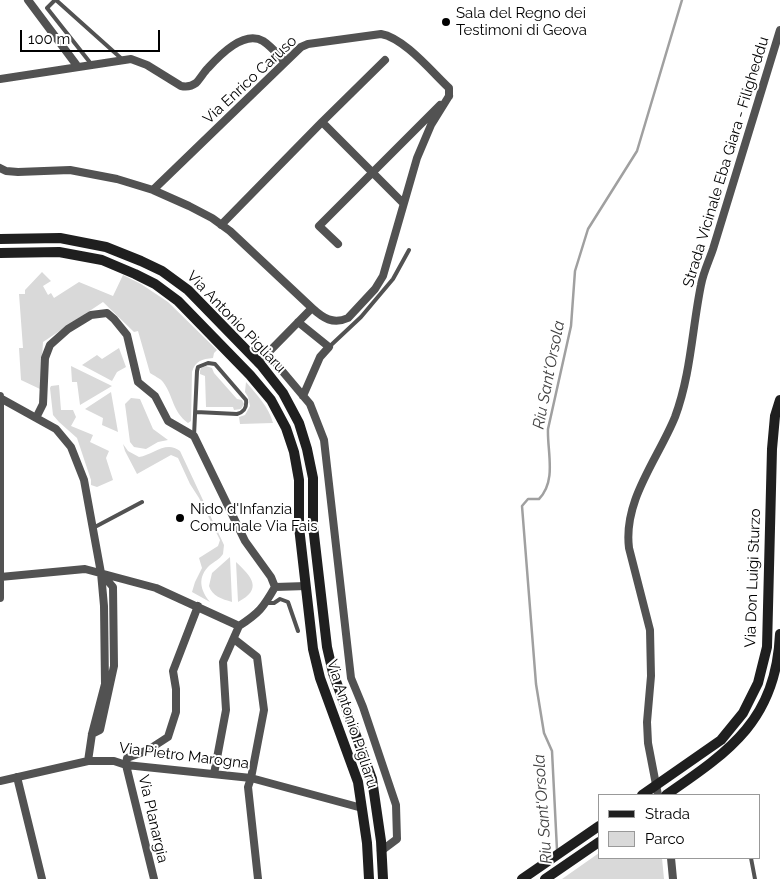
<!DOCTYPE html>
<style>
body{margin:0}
#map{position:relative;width:780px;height:879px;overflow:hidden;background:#fff;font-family:Raleway,sans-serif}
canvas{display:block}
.legend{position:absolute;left:598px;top:794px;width:162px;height:65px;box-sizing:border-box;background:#fff;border:1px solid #999;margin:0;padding:6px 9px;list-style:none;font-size:15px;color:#000}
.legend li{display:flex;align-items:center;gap:10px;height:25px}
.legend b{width:25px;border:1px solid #999}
.scale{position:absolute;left:20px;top:30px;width:140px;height:22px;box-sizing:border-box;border:2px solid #000;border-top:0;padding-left:6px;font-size:15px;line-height:18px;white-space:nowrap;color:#000;-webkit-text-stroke:4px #fff;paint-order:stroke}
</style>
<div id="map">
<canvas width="780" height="879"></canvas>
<ul class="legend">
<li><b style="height:6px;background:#1f1f1f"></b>Strada</li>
<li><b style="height:14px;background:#d9d9d9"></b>Parco</li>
</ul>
<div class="scale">100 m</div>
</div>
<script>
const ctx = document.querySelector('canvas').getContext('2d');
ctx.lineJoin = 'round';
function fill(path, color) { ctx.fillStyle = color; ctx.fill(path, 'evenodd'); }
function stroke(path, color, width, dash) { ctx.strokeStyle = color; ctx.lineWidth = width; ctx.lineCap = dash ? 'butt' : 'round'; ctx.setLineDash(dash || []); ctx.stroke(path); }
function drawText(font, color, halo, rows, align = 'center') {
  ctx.font = font + ' Raleway,sans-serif'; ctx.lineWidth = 4; ctx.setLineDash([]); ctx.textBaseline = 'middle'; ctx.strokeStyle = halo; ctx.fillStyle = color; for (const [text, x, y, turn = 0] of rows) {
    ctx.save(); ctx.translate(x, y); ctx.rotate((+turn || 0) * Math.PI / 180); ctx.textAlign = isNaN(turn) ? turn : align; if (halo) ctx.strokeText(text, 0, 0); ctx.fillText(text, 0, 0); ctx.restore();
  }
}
const green = new Path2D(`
 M42,272L51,281L43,286L48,295L51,293L54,298L79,282L113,296L123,275L141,284L168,302L217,350L214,353L213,358C202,359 195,361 192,372L191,421L188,423C172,411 174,397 163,382C160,378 154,376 150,373L138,331L134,332L103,302L43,342L40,389L21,380L19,348H23L19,294H25V290Z
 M119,348L126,367L117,372L112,381L82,365L97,355L102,359Z
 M71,366L112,386L80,405L77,382H72Z
 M206,366L212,368L214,373L237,399L242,400L244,404L241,409L234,410L233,407H206L205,376L200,374V371L201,368Z
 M246,382C257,395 269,407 273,423L240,424L239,417L245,415L250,406L248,397L245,392Z
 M59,385L61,410H73L76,417L71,426L93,435L90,442L109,451L106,458L113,480L97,487L91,485V480L77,438L59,422L53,415L50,388L51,386Z
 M111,392L118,432L102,425L103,418L85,409Z
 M131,398L140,399L153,429L168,440L158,442L146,449L134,447L130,442L125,404Z
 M123,444L128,451L139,457C153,455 166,440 180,451L224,545L223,554C219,560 215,561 210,565C197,577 200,590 210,602L192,592L195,582L202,568L199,558L218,546L220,540L199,498L190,484L178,458L171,455L137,474L125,451Z
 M230,557L232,602C222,599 212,596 209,586L212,573Z
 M236,562C252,577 263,589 238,602Z
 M599,853V858H662L664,879H562Z`);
const stream = new Path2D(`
 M557,850L552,751L544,733L536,684L522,506L528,499H539C557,481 547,451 548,429L571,326L575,271L588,229L637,151L682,0`);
const lane = new Path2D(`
 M55,0L47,8L92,65
 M56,0L123,60
 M329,347L361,317L393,279L409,250
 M194,436L197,371L198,367L208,363L215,364L246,400C247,408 244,412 237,414L196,412
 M93,528L142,502
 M266,603H274L280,599L288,602L298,631
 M751,858L755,879`);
const street = new Path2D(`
 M28,0L78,67
 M0,79L131,59L147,65L181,86C186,87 192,86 196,83C200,79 204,72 208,68C220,55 244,30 263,41C271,46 279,56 285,62
 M322,122L385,60
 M0,168L6,171L18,172L70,170L117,179L153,190L189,206L212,218L230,231L312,308L258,363
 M153,190L301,47L308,44L381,34C404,38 431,71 449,88V96
 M221,225L322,122L403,203
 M338,244L319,226L440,105
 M312,308C323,318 333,325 348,318L375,289L383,276L417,158L431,125L449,96
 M298,322L329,347L320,357L303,396
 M267,353L310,404L324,440L351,678L363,707L396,805L397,839L381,851
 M0,396V598
 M0,398L56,429L71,447L84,480L101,573L104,606L105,684L92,734L88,761
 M36,418L43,404L45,358L50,345L68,329L91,315L107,313L114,319L127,335L138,382L155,396L168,421L194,436L245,541L271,577L275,587
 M0,577L85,569L156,588L239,626
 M275,587L306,586
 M239,626C259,613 263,608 275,587
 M234,639L257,657L264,710L251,778L248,787L258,879
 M92,734L100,730L114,666L113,587L101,573
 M214,774L226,710L223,662L239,626
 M17,777L42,879
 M0,781L88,761H114L126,765L251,778L362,808
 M658,795L648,743L647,722L651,676L650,630L629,548C623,500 658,459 675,417C691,374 692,329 701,285C703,273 709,261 713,249L780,30
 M671,858L673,879
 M154,879L126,765L127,758L148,750L168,737L176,712V689L173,671L198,606`);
const secondary = new Path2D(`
 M0,239L60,238L106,247L141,261L162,271L188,290L261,365L283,393L299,423L307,449L313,478V526L327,647L333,673L372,779L381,841L383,879
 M0,253L59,252L102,260L135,274L155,284L178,301L250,375L271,400L286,428L294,452L299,480V527L313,649L320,678L358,782L367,843L369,879
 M642,795L721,740L743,713L758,683L767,647L772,449L775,416L780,400
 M666,795C730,751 776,720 780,634
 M522,879L599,826
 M545,879L599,842`);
const markers = [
 [446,22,5,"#000"],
 [180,518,5,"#000"]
];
const poiNames = [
 ["Sala del Regno dei",456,13],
 ["Testimoni di Geova",456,30],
 ["Nido d'Infanzia",190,509],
 ["Comunale Via Fais",190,526]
];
const streetNames = [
 ["Via Enrico Caruso",250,80,-43],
 ["Strada Vicinale Eba Giara - Filigheddu",726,162,-73],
 ["Via Antonio Pigliaru",236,322,46],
 ["Via Don Luigi Sturzo",753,578,-88],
 ["Via Antonio Pigliaru",352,724,72],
 ["Via Pietro Marogna",184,756,7],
 ["Via Planargia",153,819,77]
];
const waterNames = [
 ["Riu Sant'Orsola",549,375,-79],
 ["Riu Sant'Orsola",543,809,-94]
];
fill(green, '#d9d9d9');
stroke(stream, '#a0a0a0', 2.5);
stroke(lane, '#525252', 4);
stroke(street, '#525252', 8);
stroke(secondary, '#1f1f1f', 10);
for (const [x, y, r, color] of markers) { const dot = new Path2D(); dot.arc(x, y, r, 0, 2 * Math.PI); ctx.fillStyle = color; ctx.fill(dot); stroke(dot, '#fff', 2); }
drawText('15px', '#000', '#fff', poiNames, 'left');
drawText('15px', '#000', '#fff', streetNames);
drawText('italic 16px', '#414141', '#fff', waterNames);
</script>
